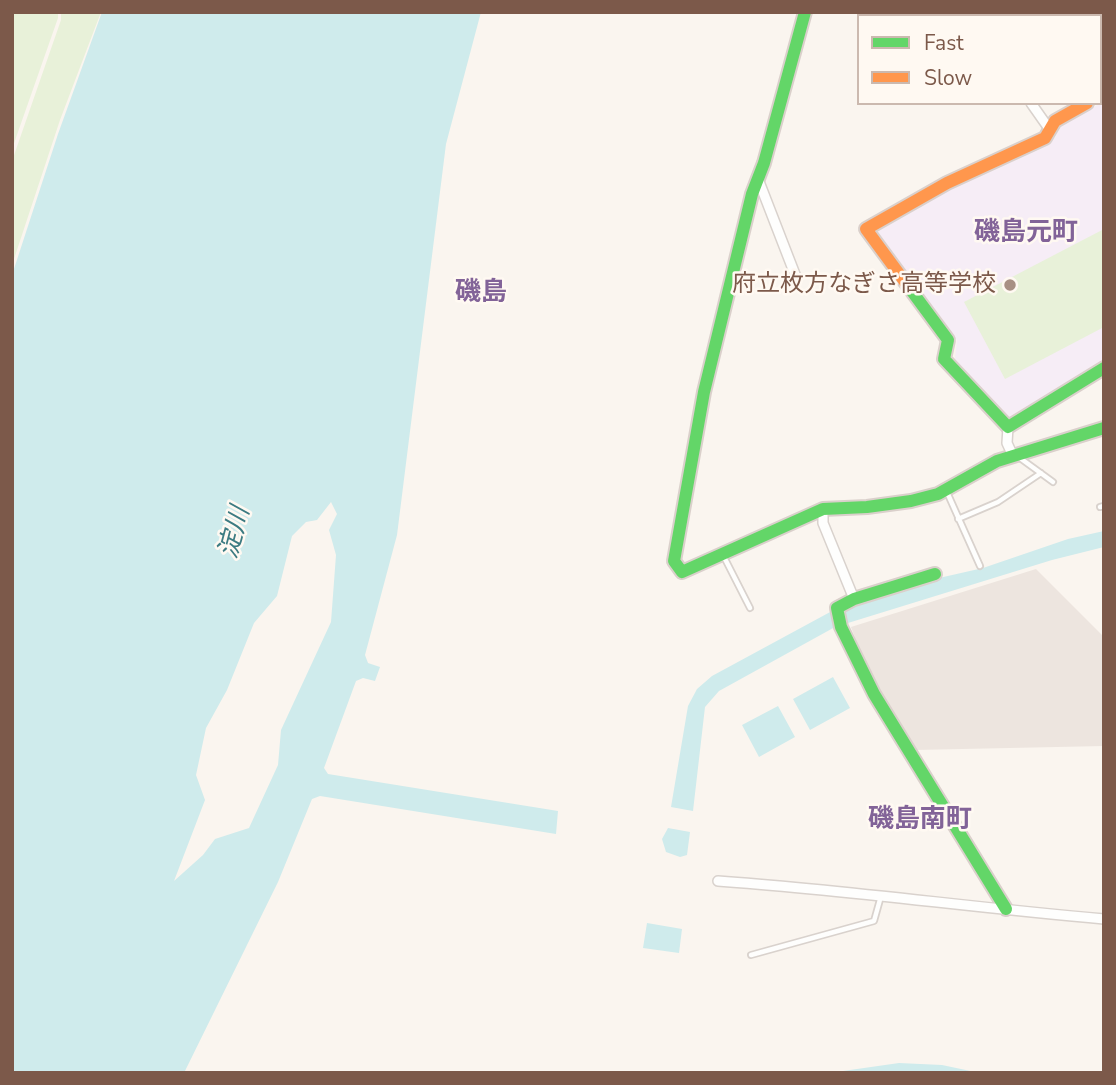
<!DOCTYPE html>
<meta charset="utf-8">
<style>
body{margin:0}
#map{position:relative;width:1116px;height:1085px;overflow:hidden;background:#faf5ef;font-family:"Nunito Sans",sans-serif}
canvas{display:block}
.frame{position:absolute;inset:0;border:14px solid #7c594a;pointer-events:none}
.legend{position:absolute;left:857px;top:14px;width:245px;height:91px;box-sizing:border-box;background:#fff9f2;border:2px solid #cbb9af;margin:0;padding:9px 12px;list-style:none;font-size:21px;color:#7c594a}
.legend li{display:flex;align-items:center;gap:14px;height:35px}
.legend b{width:35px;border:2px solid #cbb9af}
</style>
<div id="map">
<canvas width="1116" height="1085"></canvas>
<div class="frame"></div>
<ul class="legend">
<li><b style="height:9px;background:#63d668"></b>Fast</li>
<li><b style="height:9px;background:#ff974d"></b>Slow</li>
</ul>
</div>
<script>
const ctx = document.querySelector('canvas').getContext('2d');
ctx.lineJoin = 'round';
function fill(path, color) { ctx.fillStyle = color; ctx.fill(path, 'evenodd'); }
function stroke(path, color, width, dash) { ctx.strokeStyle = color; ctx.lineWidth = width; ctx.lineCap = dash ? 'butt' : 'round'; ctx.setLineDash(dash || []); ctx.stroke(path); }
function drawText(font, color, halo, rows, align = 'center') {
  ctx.font = font + ' "Nunito Sans","Noto Sans JP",sans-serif'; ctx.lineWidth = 5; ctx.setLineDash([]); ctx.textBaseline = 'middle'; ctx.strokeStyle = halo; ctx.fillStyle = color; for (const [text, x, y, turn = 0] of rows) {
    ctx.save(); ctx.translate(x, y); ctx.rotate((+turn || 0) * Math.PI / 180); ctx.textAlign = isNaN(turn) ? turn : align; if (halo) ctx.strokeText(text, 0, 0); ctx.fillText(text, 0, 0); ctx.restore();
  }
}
const industrial = new Path2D(`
 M1036,569L1104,637V746L915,750L867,670L851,627Z`);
const education = new Path2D(`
 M1041,12H1104V84L1100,86V16H1043Z
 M1104,102V361L1013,419L1007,418L955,359L957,340L876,231L953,187L1056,137L1057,125Z`);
const green = new Path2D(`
 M12,12H58V18L12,149Z
 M61,12H101L60,120L12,265V161L61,20Z
 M1104,229V327L1005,379L964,302Z`);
const water = new Path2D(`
 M102,12H481L446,144L397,535L365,655L368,663L380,667L375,681L363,678L356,681L324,768L328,774L558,811L556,834L320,796L312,799L278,882L184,1073H12V275L58,134ZM331,502L337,514L329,530L336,555L331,622L281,730L278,765L249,828L215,839L203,855L174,881L205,800L196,775L206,728L227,690L254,623L277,596L292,536L306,522L317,520Z
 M1104,531V547L1052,560L835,627L719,691L705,707L693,811L671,807L688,706L697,689L712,676L832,611L939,578L983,568L1068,539Z
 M833,677L850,708L810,730L793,699Z
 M778,706L795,737L759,757L742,725Z
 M668,828L690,832L687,855L680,857L666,852L662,839Z
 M647,923L682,929L679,953L643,948Z
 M899,1063L942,1065L980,1073H829Z`);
const lane = new Path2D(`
 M1020,458L1053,482
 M946,490L980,566
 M1100,507L1104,506
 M958,519L998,502L1041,473
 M723,555L750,608
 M751,955L874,921L881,896`);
const street = new Path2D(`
 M976,12L978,16
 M1100,96L1104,94
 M1031,103L1050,130
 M758,179L796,277
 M1008,427L1007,443L1013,456
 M823,509V523L854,599
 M718,881C847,890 975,908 1104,919`);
const fast = new Path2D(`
 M805,12L764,163L752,194L704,392L674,561L682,572L823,509L867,507L911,501L938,494L997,461L1104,428
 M908,286L948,340L944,359L1008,427L1104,368
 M935,574L854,599L837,608L841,627L874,694L1006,909`);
const slow = new Path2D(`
 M908,286L866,229L947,183L1045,138L1055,121L1087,103`);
const markers = [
 [1010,285,7,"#a89084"]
];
const poiNames = [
 ["府立枚方なぎさ高等学校",996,285]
];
const neighbourhoodNames = [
 ["磯島元町",1026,234],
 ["磯島",481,294],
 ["磯島南町",920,821]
];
const waterNames = [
 ["淀川",236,533,-75]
];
fill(industrial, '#ede5df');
fill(education, '#f6edf6');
fill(green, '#e8f1d9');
fill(water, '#cfebec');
stroke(lane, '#d9d2cd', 8);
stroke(street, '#d9d2cd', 12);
stroke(fast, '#dad0cb', 16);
stroke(slow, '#dad0cb', 16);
stroke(lane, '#fefefd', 4.5);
stroke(street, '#fefefd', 9);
stroke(fast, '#63d668', 12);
stroke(slow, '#ff974d', 12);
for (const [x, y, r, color] of markers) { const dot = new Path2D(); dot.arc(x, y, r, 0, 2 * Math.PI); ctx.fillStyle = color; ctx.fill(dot); stroke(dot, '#fff9f2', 2.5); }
drawText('24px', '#7c594a', '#fff9f2', poiNames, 'right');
drawText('bold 26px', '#826398', '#fff9f2', neighbourhoodNames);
drawText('italic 26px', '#3c7b82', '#fff9f2', waterNames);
</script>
